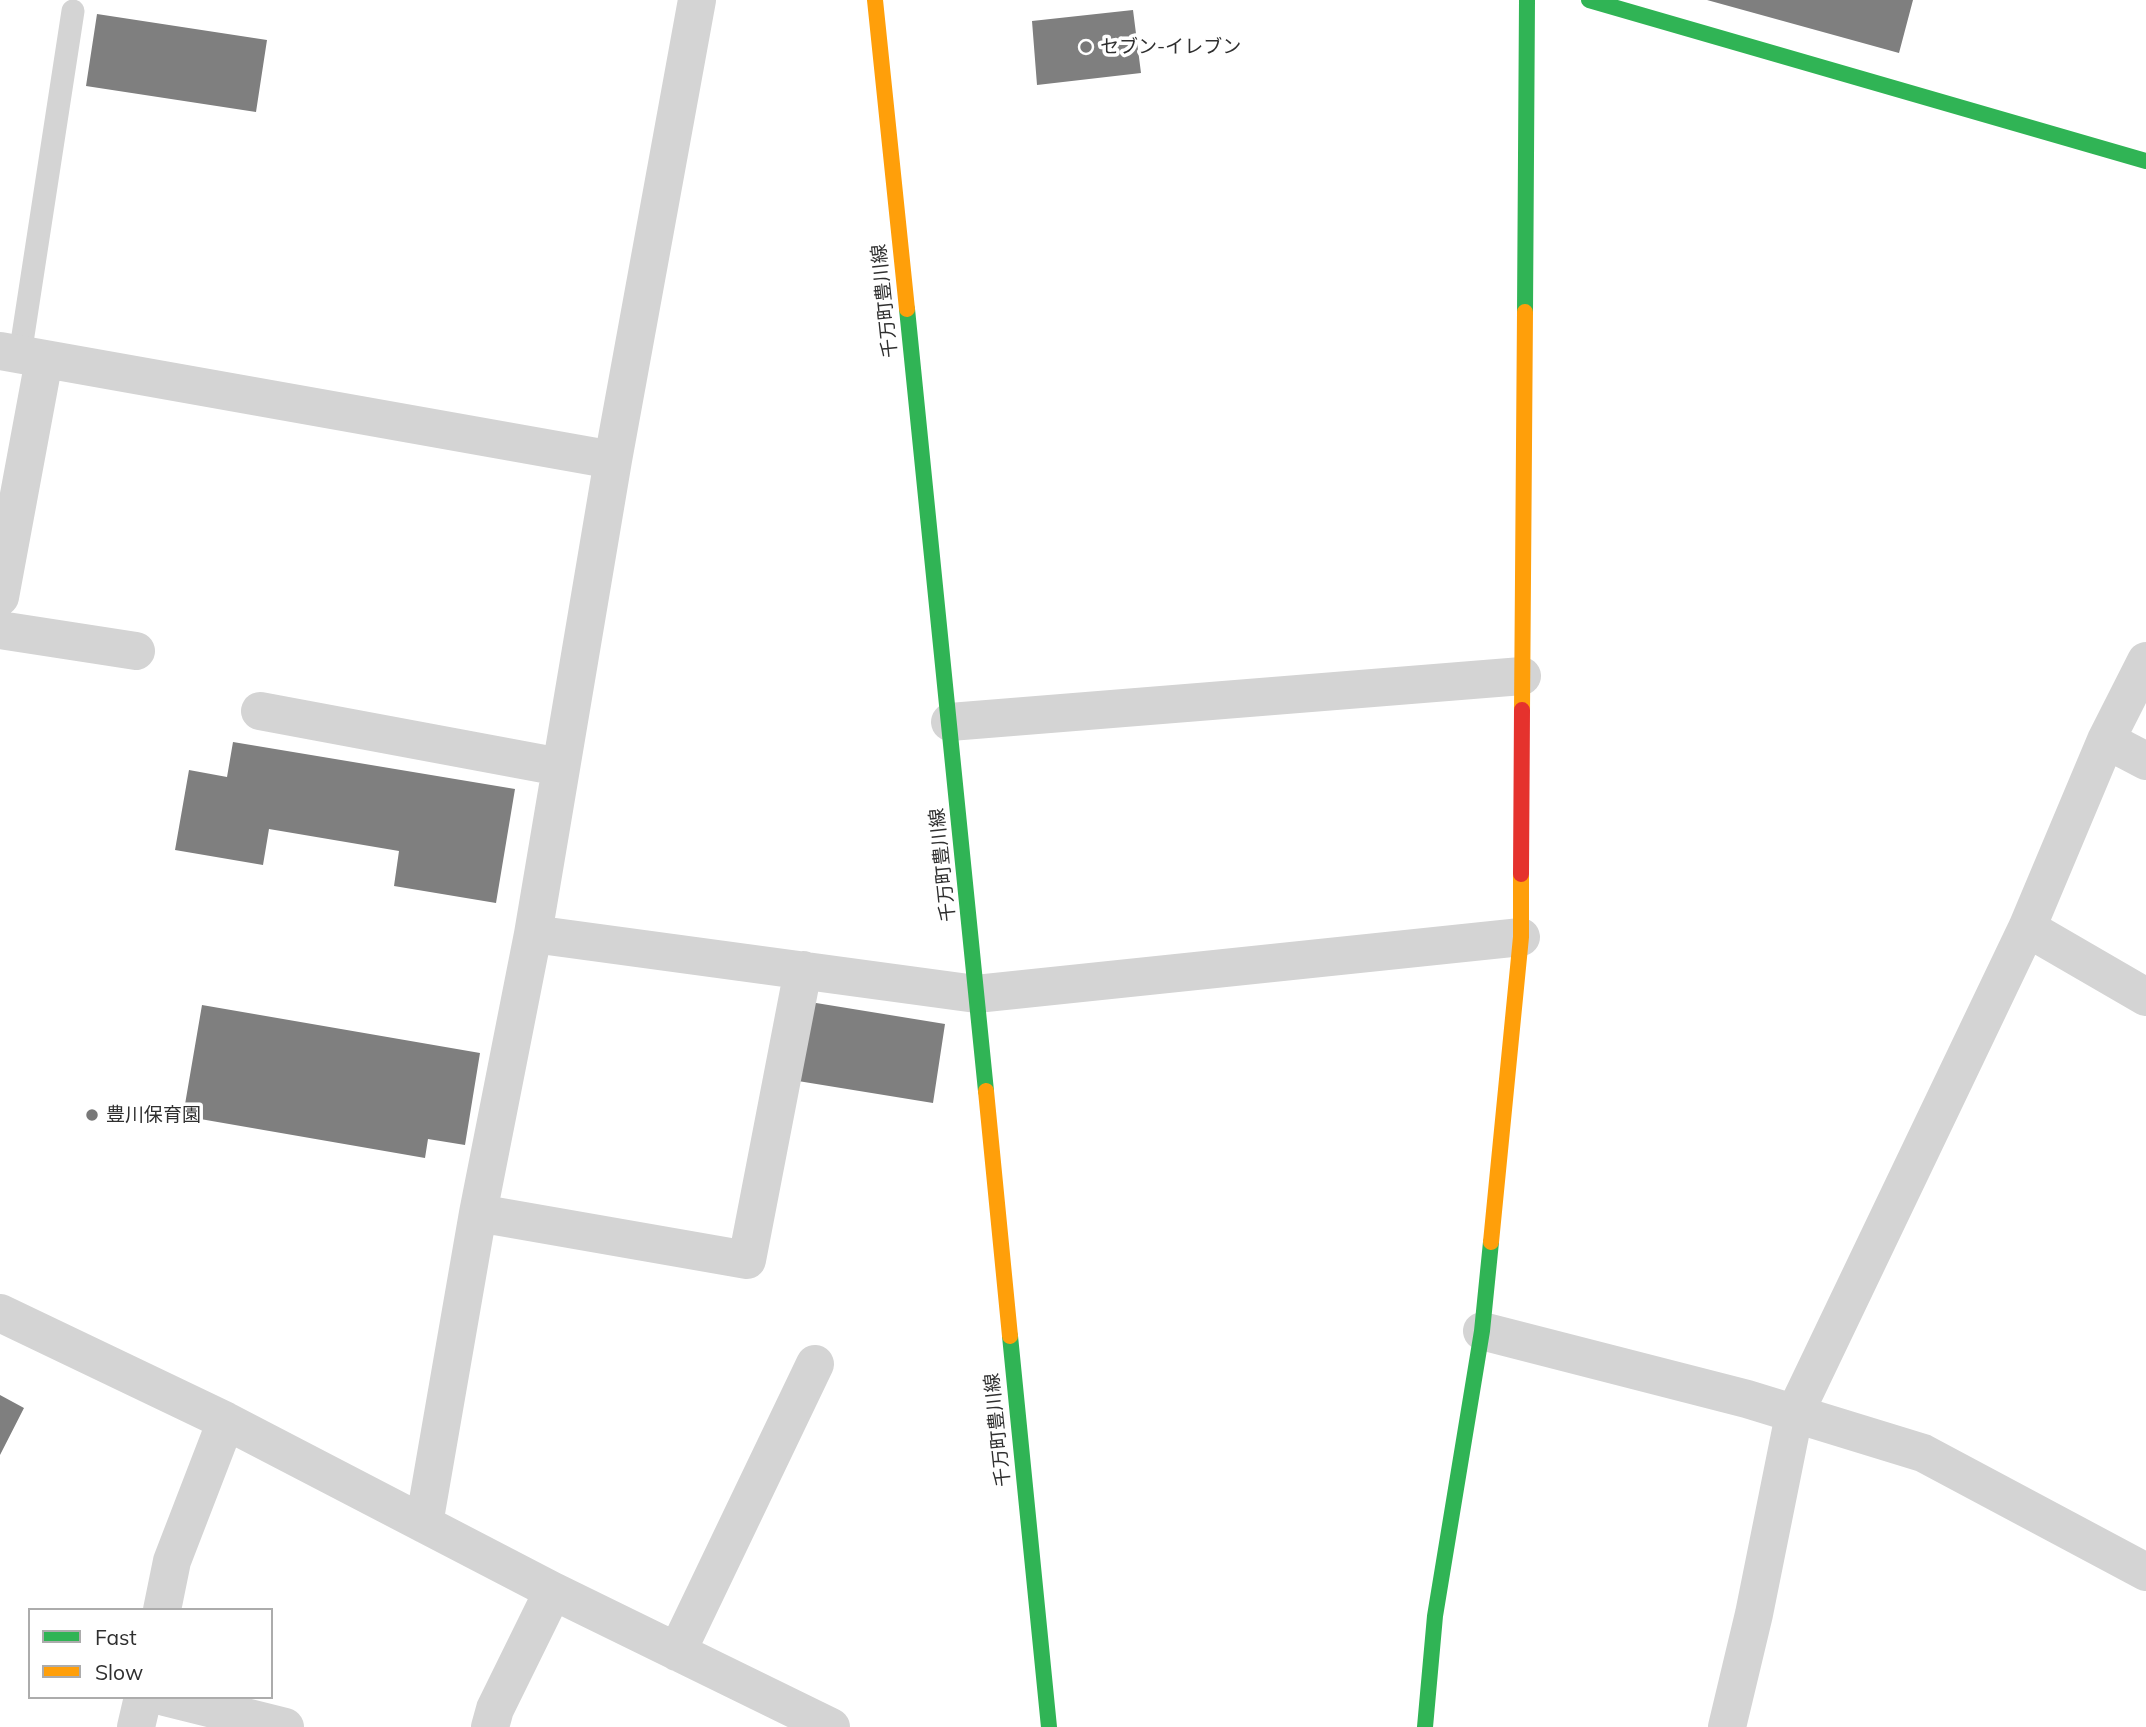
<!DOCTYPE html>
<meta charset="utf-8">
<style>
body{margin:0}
#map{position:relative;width:2146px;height:1727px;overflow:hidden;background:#fff;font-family:Mulish,sans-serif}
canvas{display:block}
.legend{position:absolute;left:28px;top:1608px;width:245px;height:91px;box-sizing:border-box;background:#fff;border:2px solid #acacac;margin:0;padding:9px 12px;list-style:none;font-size:21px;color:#2f2f2f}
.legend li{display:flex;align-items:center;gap:14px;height:35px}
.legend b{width:35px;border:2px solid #acacac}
</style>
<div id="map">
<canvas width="2146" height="1727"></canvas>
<ul class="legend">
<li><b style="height:9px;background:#30b455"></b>Fast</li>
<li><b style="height:9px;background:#ff9f0a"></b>Slow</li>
</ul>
</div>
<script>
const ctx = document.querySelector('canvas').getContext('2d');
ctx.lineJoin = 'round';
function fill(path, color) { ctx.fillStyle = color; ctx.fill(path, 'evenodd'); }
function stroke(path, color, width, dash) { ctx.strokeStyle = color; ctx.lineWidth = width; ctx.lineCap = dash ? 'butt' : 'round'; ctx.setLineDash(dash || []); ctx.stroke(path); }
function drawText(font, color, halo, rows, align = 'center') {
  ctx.font = font + ' Mulish,"Noto Sans JP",sans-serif'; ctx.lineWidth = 7; ctx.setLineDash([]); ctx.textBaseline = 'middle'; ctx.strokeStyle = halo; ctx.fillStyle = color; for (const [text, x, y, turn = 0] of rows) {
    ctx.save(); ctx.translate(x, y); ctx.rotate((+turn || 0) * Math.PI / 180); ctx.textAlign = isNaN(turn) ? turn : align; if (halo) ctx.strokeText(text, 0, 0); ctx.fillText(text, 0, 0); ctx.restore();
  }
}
const building = new Path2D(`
 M1707,0H1913L1899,53Z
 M1133,10L1141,73L1037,85L1032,21Z
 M97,14L267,40L256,112L86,86Z
 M233,742L515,789L496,903L394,886L399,851L269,829L263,865L175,850L189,770L227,777Z
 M810,1002L945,1024L933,1103L798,1081Z
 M202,1005L480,1053L465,1145L428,1139L425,1158L183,1116Z
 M0,1395L24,1408L0,1455Z`);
const lane = new Path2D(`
 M20,355L73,11`);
const street = new Path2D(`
 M0,351L613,460
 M0,597L44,360
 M0,630L136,651
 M260,711L560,767
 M950,722L1522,676
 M2106,740L2146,761
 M2027,928L2146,997
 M533,934L976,994L1521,937
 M478,1213L747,1260L803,970
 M0,1313L226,1421L553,1591L831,1727
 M1482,1331L1747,1399L1923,1453L2146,1572
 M424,1524L478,1213L533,934L613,460L697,0
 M162,1610L172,1561L226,1421
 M677,1652L815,1364
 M165,1697L285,1727
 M136,1727L143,1697
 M490,1727L495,1709L553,1591
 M1727,1727L1754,1614L1794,1415L2027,928L2106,740L2146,661`);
const fast = new Path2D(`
 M1589,0L2146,161
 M907,309L986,1091
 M1525,312L1527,0
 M1010,1336L1049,1727
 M1425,1727L1435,1616L1482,1331L1491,1242`);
const slow = new Path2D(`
 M875,0L907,309
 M1522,710L1525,312
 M986,1091L1010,1336
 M1491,1242L1521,937V874`);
const jam = new Path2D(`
 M1521,874L1522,710`);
const markers = [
 [1086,47,7,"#787878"],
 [92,1115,7,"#787878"]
];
const poiNames = [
 ["セブン-イレブン",1100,47],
 ["豊川保育園",106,1115]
];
const streetNames = [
 ["千万町豊川線",885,301,-96],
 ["千万町豊川線",943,865,-96],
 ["千万町豊川線",998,1430,-96]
];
fill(building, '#7f7f7f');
stroke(lane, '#d4d4d4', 23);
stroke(street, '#d4d4d4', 38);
stroke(fast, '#30b455', 16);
stroke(slow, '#ff9f0a', 16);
stroke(jam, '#e5322d', 16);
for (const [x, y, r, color] of markers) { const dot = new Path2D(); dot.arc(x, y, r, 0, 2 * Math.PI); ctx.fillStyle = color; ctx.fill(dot); stroke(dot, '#fff', 2.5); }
drawText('19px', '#2f2f2f', '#fff', poiNames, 'left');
drawText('19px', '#2f2f2f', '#fff', streetNames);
</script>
